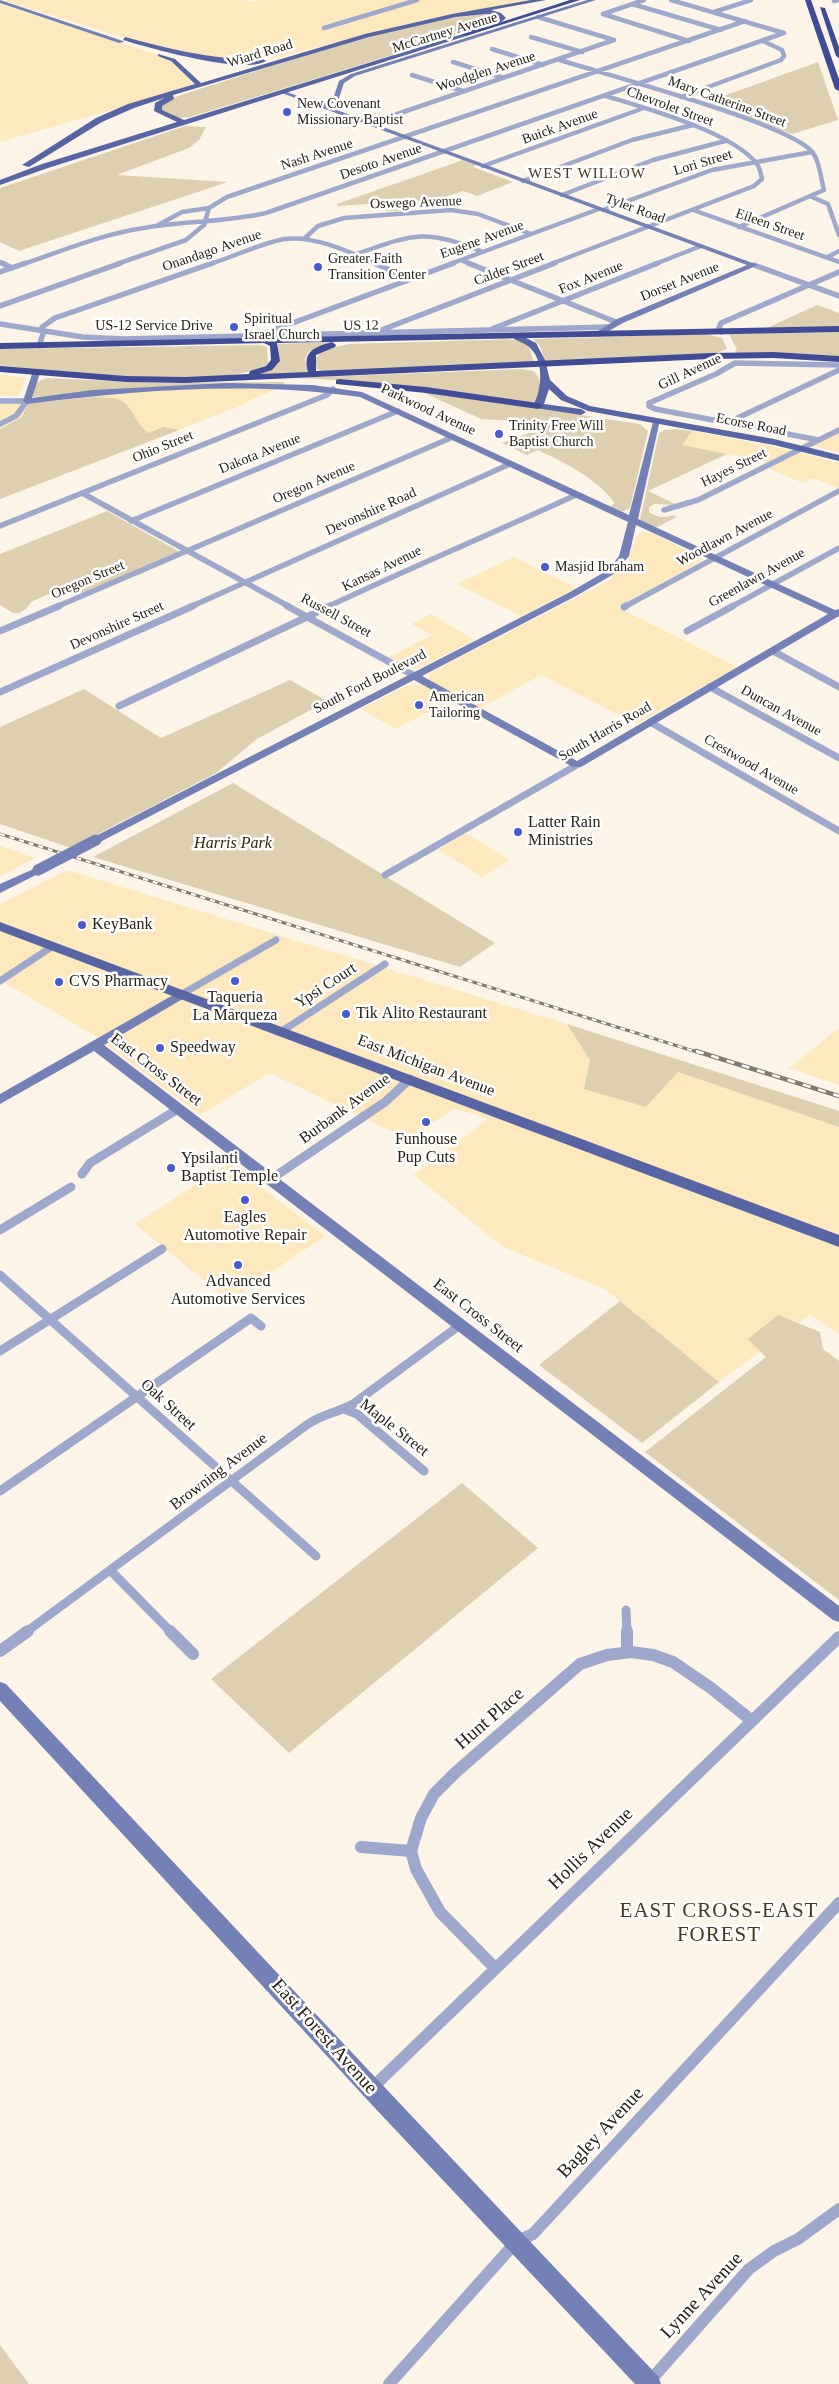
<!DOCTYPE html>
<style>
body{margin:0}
canvas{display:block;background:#fcf5e7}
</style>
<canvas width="839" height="2384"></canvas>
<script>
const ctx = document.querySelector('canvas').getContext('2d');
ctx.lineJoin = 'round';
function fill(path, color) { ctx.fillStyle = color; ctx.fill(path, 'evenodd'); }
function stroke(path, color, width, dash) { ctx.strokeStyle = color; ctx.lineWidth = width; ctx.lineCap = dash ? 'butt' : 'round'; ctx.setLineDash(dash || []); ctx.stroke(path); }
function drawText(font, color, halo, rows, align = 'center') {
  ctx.font = font + ' Georgia,serif'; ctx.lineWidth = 5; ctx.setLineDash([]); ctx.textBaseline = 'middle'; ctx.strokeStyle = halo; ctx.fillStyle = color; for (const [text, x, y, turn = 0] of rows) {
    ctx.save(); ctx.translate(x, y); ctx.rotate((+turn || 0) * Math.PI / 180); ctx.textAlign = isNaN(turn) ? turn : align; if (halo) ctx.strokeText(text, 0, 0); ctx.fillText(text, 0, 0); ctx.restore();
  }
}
const built = new Path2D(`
 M1,0H245L252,2L259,0H539L423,20L280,57L246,61L175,53Z
 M0,4L164,57L177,66L193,84L149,99L0,142Z
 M0,375L25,378L19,395L0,396Z
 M213,388H279L248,401L250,402L0,499V403L111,393Z
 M839,428V453L804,443Z
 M692,431L781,448L839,463V488L813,478L803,483L767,468L774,464L768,462L681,445Z
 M643,532L651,533L699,556L704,560L617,607L737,667L637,724L541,675L479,709L430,682L428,676L432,672L608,581L628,562L636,536Z
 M514,557L576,588L521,616L457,584Z
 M431,614L474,640L417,669L407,668L387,658L432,635L411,624Z
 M408,685H423L451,700L395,729L361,709Z
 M465,833L510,860L482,877L438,850Z
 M0,846L35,858L0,877Z
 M67,870L567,1024L590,1060L584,1088L646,1107L678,1072L839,1127V1334L810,1315L719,1382L605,1289L503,1247L414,1175L488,1119L455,1108L408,1139L269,1073L200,1115L95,1036L0,980V904Z
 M839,1028V1085L789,1068Z
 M229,1163L325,1236L229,1301L135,1224Z`);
const green = new Path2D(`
 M488,14L497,17V19L482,26L393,55L190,117L178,118L160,109L164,101C204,87 244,75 284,62C351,41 418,20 488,14Z
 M818,62L838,120L792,134L707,102Z
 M185,126L206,127L199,140L189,148L117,175L228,182L19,251L0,242V188Z
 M463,160L476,165L473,167L513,182L477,196L463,191L437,200L396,202L399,211H386L382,203L338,206L337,204Z
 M817,305L839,313V327L767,328Z
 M839,332V356L738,353L735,352L737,349L729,334Z
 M706,334L722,338L727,349L716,353L545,361L540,346L533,339Z
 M483,340C495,340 519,336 528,346C531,350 532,357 534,362L324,372L317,369L315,360C321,348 337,347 349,344Z
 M334,342L308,352L305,360L308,373L255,375L270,370L279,363L278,344Z
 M260,345L267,347L268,363C239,391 45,371 0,366V349Z
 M522,369L533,371C544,381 540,392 535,403L357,381L294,378Z
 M47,378L158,383L283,382L285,385H219L32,397L35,383Z
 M420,391L640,424L648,431L630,508L622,512L608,508L615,503C596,478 567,464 538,450L527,455L502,443L532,432L530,430L532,428L515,421L481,419Z
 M96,397C103,398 114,397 120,400C133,406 135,424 149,433L163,427L179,430L0,499V429L21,418L29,403Z
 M675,429L692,431L682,445L727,454L648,491L677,505L655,504L649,507V512C658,518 665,518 674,515L677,517L653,529L640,520L659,433L665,430Z
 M107,511L180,552L83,593L65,589L51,593L31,602L26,609L19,613H13L0,605V554Z
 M290,680L327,701L257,739L216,773L71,848L0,824V727L84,689L161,738Z
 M233,783L495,943L460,967L93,857Z
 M567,1024L839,1111V1127L678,1072L646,1107L584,1089L590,1060Z
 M620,1301L719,1382L642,1443L539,1365Z
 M778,1315L820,1332L823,1349L839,1361V1600L645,1452L766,1357L748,1339Z
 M462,1483L538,1548L289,1753L211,1679Z
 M0,2345L29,2384H0Z`);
const streetFar4 = new Path2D(`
 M644,0L603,14L689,41
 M834,1L838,0
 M632,4L721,30
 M714,12L751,0
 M324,28L417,0
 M531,37L582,52
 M492,49L543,65
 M560,60C604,74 792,124 813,153C820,162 821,180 824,190L739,227
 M453,62L504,78
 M412,75L463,91
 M681,97L781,60L784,56L782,50L763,41
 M368,124L614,40L538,17
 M483,166L644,108
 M523,181L632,140L693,125
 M562,195L653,160L725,141
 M812,197L828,204L839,235
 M603,210L712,170L812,152
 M693,210L839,262
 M158,225L182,212L209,208
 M304,239L318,226L344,218L451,210L478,214L531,234
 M354,255C411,235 425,227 483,252
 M828,257L839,251
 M460,260L471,264
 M0,262L5,264
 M23,264C62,251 102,234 144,228C185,221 226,222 266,213L784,33L671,0
 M117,264L186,240L204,225L209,208L227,197L745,21
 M210,264C230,258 265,242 284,239C315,235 349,252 377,264
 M450,264L599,209
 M551,264L754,186L762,179C761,174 760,168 757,164C733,132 645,108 606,96
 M655,264L701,246`);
const streetFar3 = new Path2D(`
 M2,263L12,268
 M374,263L410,279
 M468,263L616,322
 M754,265L839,296
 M0,272L26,263
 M0,306L121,263
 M0,324L83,337L124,339L609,327
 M492,329L658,263
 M379,331L555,263
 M722,332L719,328L721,323L839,272
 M263,334L454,263
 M39,346L43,334L42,327L55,318L213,263
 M0,401H27
 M729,422L839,370
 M0,424L16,416L27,401
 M819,440L655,409L649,406V403L716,374L735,363L839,365
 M82,493L290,607
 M664,510L698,500L839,430
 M131,521L398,411
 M0,526L327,395L333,389
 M56,607L453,437
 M190,607L510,464
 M327,607C410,568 493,533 576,495
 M624,607L839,491
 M731,607L839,548`);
const streetFar2 = new Path2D(`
 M287,606L415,676
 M624,607L626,606
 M0,631L59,606
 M687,631L733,606
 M773,651L839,687
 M710,687L839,758
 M0,692L193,606
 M119,706L330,606
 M650,722L839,831
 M385,875L577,765
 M0,981L53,946
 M182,994L276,940
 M282,1031L385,964`);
const streetFar1 = new Path2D(`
 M82,1174L90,1163L178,1109
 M271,1179L385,1102L410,1079
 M0,1230L71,1187
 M0,1275L316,1556
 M0,1351L162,1249
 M344,1409L357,1414L424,1471
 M0,1491L251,1318L261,1326
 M111,1571L171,1632
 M626,1610L627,1632
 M26,1632L308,1424C325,1413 337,1413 353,1404L460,1325`);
const street = new Path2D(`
 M170,1631L193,1654
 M627,1631V1650
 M0,1651L28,1631
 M361,1847L411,1851
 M495,1968L440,1912L416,1869L411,1851L421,1818L434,1794L456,1772L580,1664L607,1655L631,1652L653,1655L673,1662L711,1688L751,1720
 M372,2088L839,1637
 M649,2382L749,2269L774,2251L798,2239L839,2209
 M389,2384L516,2242L533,2234L839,1903`);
const secondary = new Path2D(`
 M0,0L123,41L124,42L119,43L0,3Z
 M587,0H596L355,76L344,83L338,101L326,106L758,265L623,323L598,337L594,335L595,333L617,319L747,265L279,92L284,91L320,104L333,99L339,81L351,74Z
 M33,371L40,373L32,398L93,390L226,383L313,385L362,392L629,515L653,422L660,420L638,519L835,610L839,609V616L581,767H573L414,680L100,842H92L90,840L92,838L570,592L608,570L619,556L628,522L360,397C250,381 137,390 27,404L23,401ZM636,525L828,614L577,761L422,676L576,596L614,574L629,556Z
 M38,867L44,870L42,872L0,893V884Z
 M182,990L186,991L188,994L186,997L104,1045L839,1606V1622L833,1620L94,1051L0,1104V1094Z
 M0,1682L6,1684C223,1914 439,2147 658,2376L661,2384H635L373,2106L0,1701Z`);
const primary = new Path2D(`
 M531,0H546L491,10L501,13L506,18L500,23L466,36L48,168L0,185V180L42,164L177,122L154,111L155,103L164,98L134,108L102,122L29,167L22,165L96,118L128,104L195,84L171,61L158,56V54L175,59L201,83L365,34L452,14ZM486,14L499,18L462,34L184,120L162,110V106L174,99L173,95L369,37L456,17Z
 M125,37C171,49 215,61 263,59L266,61C244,75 149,48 123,40Z
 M514,335H520L536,343L545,360L550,380L567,396L590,406L774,439L839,455V461L774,445L588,411L561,400L549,389L544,404L581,409L586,412L581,415L535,408L533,406C542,390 545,359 528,346C524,343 518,341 514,339Z
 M0,922L839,1235V1247L0,931Z`);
const highway = new Path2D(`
 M570,0H580L466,36L461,35Z
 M805,0H811L839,79V91L835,89Z
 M820,7L825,8L839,47V58L836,56Z
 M839,326V332L277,343L280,361L272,370L260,374L308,372C302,351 315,347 332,342L336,345L335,347L316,355V371L710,353L774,352L839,356V362L774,358L710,359L185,383L126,382L0,372V366L126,376L185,377L249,374L250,371L266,366L271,360L270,346L264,343L0,349V343Z
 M339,379L426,387L538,403L543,406L538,409L426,393L336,384V380Z`);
const railFar1 = new Path2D(`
 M0,834L700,1053`);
const rail = new Path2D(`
 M696,1051L839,1096`);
const secondaryBridge = new Path2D(`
 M38,870L96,840`);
const markers = [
 [287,112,5,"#4a59ce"],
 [318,267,5,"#4a59ce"],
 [234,327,5,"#4a59ce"],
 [499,434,5,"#4a59ce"],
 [545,567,5,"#4a59ce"],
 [419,705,5,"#4a59ce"],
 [518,832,5,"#4a59ce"],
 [82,925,5,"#4a59ce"],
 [235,981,5,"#4a59ce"],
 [59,982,5,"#4a59ce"],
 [346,1014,5,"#4a59ce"],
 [160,1048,5,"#4a59ce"],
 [426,1122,5,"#4a59ce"],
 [171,1168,5,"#4a59ce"],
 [245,1200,5,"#4a59ce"],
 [238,1265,5,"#4a59ce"]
];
const farStreetnames = [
 ["McCartney Avenue",445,33,-17],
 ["Wiard Road",260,54,-17],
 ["Woodglen Avenue",486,72,-18],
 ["Mary Catherine Street",727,102,20],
 ["Chevrolet Street",670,107,20],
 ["Buick Avenue",560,127,-20],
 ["Nash Avenue",317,155,-18],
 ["Desoto Avenue",381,162,-19],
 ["Lori Street",703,163,-17],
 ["Oswego Avenue",416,203,-2],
 ["Tyler Road",635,209,20],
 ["Eileen Street",770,225,19],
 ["Eugene Avenue",482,240,-20],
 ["Onandago Avenue",212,251,-19],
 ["Calder Street",509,269,-21],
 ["Fox Avenue",591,278,-22],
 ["Dorset Avenue",680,282,-22],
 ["US-12 Service Drive",154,326],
 ["US 12",361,326,-1],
 ["Gill Avenue",690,372,-25],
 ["Parkwood Avenue",428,410,25],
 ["Ecorse Road",751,425,11],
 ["Ohio Street",163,447,-22],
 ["Dakota Avenue",260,454,-22],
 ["Hayes Street",734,468,-26],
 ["Oregon Avenue",314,483,-23],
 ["Devonshire Road",371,512,-24],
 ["Woodlawn Avenue",725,538,-28],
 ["Kansas Avenue",382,569,-26],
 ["Greenlawn Avenue",757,578,-29],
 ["Oregon Street",88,580,-23],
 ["Russell Street",336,616,28],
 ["Devonshire Street",117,626,-24],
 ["South Ford Boulevard",370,682,-27],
 ["Duncan Avenue",781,711,29],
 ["South Harris Road",605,732,-30],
 ["Crestwood Avenue",751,765,30]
];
const farPoinames = [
 ["New Covenant",297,104],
 ["Missionary Baptist",297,120],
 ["Greater Faith",328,259],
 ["Transition Center",328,275],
 ["Spiritual",244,319],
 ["Israel Church",244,335],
 ["Trinity Free Will",509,426],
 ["Baptist Church",509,442],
 ["Masjid Ibraham",555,567],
 ["American",429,697],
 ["Tailoring",429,713]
];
const farNeighbourhoodnames = [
 ["WEST WILLOW",587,174]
];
const poiNames = [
 ["Latter Rain",528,823],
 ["Ministries",528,841],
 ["KeyBank",92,925],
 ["CVS Pharmacy",69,982],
 ["Taqueria",235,998,"center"],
 ["La Marqueza",235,1016,"center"],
 ["Tik Alito Restaurant",356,1014],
 ["Speedway",170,1048],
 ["Funhouse",426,1140,"center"],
 ["Pup Cuts",426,1158,"center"],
 ["Ypsilanti",181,1159],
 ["Baptist Temple",181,1177],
 ["Eagles",245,1218,"center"],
 ["Automotive Repair",245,1236,"center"],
 ["Advanced",238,1282,"center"],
 ["Automotive Services",238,1300,"center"]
];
const parkNames = [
 ["Harris Park",233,844]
];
const streetNames = [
 ["Ypsi Court",326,986,-33],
 ["East Michigan Avenue",426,1066,21],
 ["East Cross Street",156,1070,37],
 ["Burbank Avenue",345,1109,-36],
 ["East Cross Street",478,1316,38],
 ["Oak Street",168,1405,42],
 ["Maple Street",394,1428,38],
 ["Browning Avenue",219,1472,-37]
];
const nearStreetnames = [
 ["Hunt Place",490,1719,-41],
 ["Hollis Avenue",591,1849,-44],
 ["East Forest Avenue",324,2037,48],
 ["Bagley Avenue",601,2133,-47],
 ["Lynne Avenue",702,2296,-47]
];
const nearNeighbourhoodnames = [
 ["EAST CROSS-EAST",719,1911],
 ["FOREST",719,1935]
];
fill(built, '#fee8be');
fill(green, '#decfb1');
stroke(streetFar4, '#9ea8cc', 4.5);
stroke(streetFar3, '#9ea8cc', 5.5);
stroke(streetFar2, '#9ea8cc', 7);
stroke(streetFar1, '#9ea8cc', 9);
stroke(street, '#9ea8cc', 12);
fill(secondary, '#7481b6');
fill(primary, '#5765a4');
fill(highway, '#3f4c95');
stroke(railFar1, '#817a6d', 3);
stroke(rail, '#817a6d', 4.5);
stroke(railFar1, '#fff', 2, [5]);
stroke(rail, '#fff', 2.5, [8]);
stroke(secondaryBridge, '#7481b6', 11);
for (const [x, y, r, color] of markers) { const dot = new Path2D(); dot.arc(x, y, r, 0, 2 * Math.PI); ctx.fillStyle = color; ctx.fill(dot); stroke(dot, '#fff', 2); }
drawText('14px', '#282114', '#fff', farStreetnames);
drawText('14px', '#282114', '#fff', farPoinames, 'left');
ctx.letterSpacing = '1px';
drawText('15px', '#493a1d', '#fff', farNeighbourhoodnames);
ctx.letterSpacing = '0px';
drawText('16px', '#282114', '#fff', poiNames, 'left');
drawText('italic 16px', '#362704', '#fff', parkNames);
drawText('16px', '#282114', '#fff', streetNames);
drawText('19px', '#282114', '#fff', nearStreetnames);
ctx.letterSpacing = '1px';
drawText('21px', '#493a1d', '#fff', nearNeighbourhoodnames);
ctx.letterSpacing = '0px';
</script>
